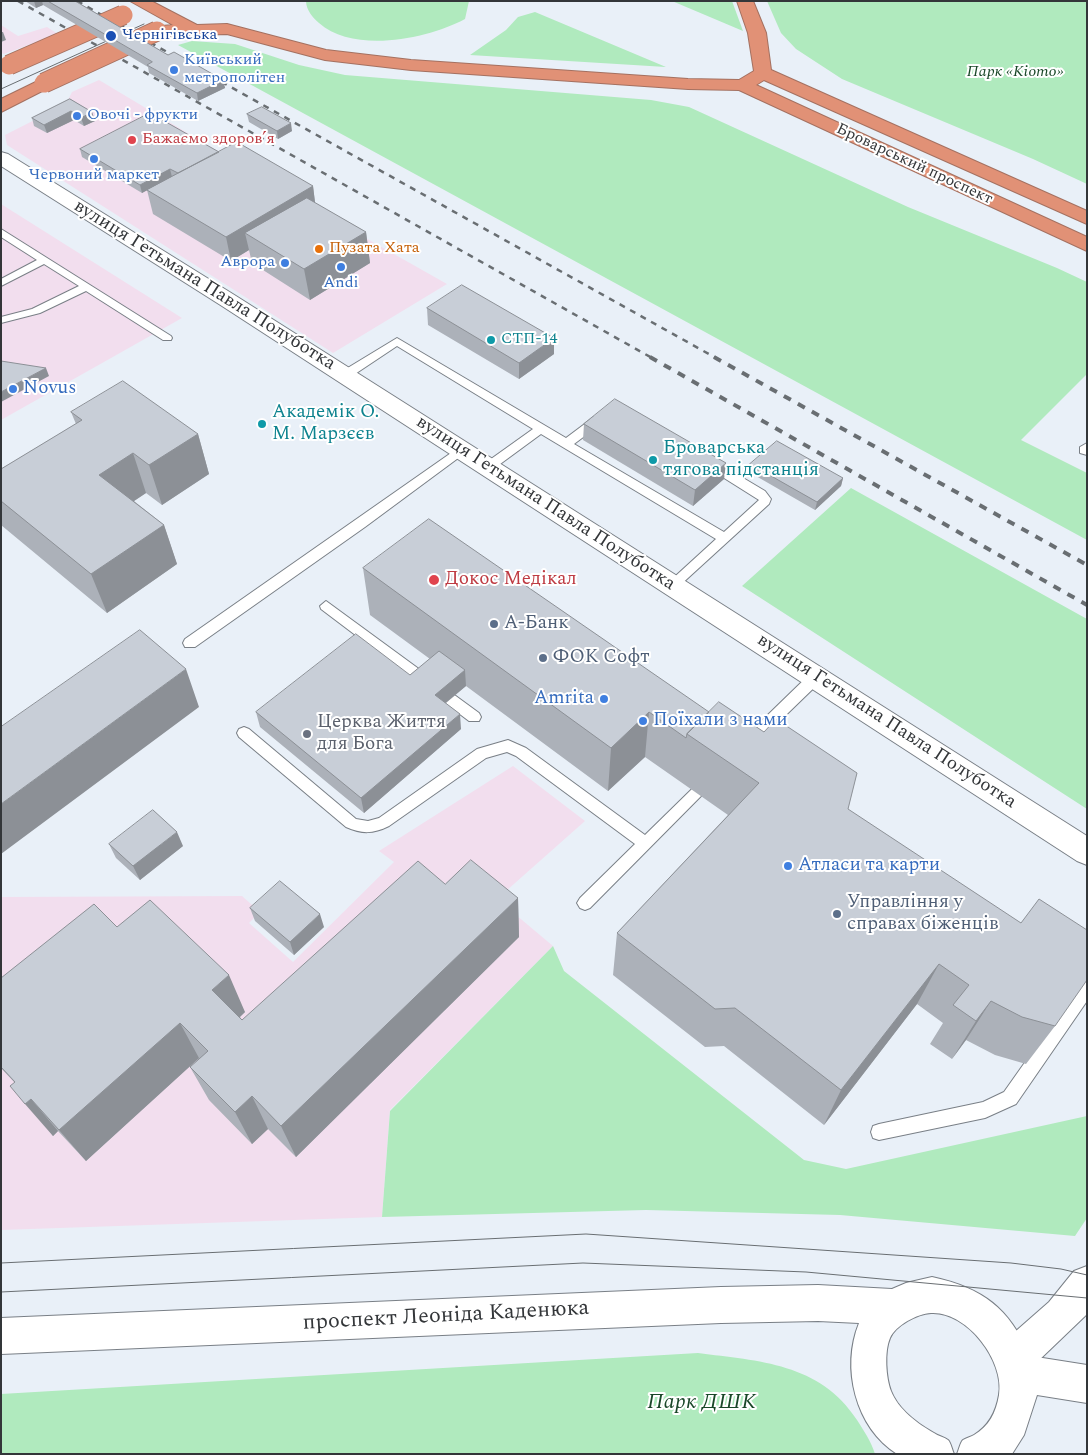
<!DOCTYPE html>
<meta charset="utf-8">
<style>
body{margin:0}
#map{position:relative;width:1088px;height:1455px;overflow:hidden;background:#e9f0f8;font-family:Spectral,serif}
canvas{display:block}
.frame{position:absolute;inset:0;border:2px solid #333639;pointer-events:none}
</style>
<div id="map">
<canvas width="1088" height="1455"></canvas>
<div class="frame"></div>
</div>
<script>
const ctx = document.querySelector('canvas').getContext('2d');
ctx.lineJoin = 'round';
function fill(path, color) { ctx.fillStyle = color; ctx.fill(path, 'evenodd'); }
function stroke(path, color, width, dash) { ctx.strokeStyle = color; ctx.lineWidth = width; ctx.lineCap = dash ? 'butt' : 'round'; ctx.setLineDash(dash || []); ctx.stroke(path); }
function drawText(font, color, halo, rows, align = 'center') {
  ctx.font = font + ' Spectral,serif'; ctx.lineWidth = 4; ctx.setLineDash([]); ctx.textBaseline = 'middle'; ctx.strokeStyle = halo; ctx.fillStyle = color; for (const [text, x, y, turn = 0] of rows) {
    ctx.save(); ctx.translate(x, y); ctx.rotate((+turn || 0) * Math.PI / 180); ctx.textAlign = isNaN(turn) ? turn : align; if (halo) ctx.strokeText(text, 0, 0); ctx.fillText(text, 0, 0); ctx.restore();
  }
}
const commercial = new Path2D(`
 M1,25L18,36L47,27L58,34L4,54L1,53Z
 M99,80L316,210L447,284L333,353L7,145L5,135L66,104L72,92Z
 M1,204L182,318L1,420Z
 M513,766L585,821L497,899L553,946L390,1110L382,1217L1,1230V897L242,896L260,912L249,923L293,962L394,862L379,851Z`);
const green = new Path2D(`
 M306,1H469L465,19C428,39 354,54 319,23C313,18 306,10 306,1Z
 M672,1H732L743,31Z
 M767,1H1087V184L1033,159L842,79L796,49L781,33Z
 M535,12L666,67L470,55L506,30L518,17Z
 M192,41L235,44L299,65L345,75L651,100L689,107L908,207L1057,268L1087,282V374L1021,440L1087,473V540L178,45Z
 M851,488L1087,619V809L742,586Z
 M553,946L564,971L804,1160L846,1169L1087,1116V1218L1075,1236L840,1215L646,1210L382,1217L390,1111Z
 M698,1353C759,1361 820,1363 857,1420C864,1431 871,1441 875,1454H1V1394Z`);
const lane = new Path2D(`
 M1,229L171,336L172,338L171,340H163L86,291L40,313L1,323V317L32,309L79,286L44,264L1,286V279L37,260L1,237Z
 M397,338L566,438L594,417H602V423L574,444L724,532L759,500L705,466L703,463L705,460H713L765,491L771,499L769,504L677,588H669L667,585L669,582L716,539L541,434L492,470H484L482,467L484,464L533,429L397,346L349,378H341V372Z
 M1087,443V455L1080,453V447Z
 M461,446L465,447V453L365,527L195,647H185L183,643L185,639Z
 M326,601L479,713L481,717L479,721H469L321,609L320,606Z
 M816,672L823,677L821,681L753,747H743L741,743L743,739L811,673Z
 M244,727L249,729L356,819L368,821L379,818L477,749L508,740L526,748L645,835L692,789L697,787L702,789L704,793L590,908L585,910L580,908L577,903L580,898L635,844L516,756L507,752L486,758L389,826C373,834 362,834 346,827L239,737L237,733L239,729Z
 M1087,981V1001L1016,1104L985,1118L879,1140L873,1138L871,1132L873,1126L879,1124L983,1102L1004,1092L1081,983Z`);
const street = new Path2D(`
 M1,152L8,154L236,296L1087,836V865L1077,861L222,306L1,166Z
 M1087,1266V1314L1084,1317L1036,1363L1026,1371L1013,1376L1000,1371L995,1358L1000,1345L1049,1302L1074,1271Z`);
const secondary = new Path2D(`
 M932,1277C983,1288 1009,1308 1030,1356L1087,1365V1403L1037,1395L1024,1435L1012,1454H957C959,1450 960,1443 963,1440C966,1438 971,1437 974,1435C989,1426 996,1413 999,1395C1005,1361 967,1311 931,1313C917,1314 896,1325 890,1338C884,1352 886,1378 891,1391C898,1409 918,1424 934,1433C938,1436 944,1437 948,1440C951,1443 952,1450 954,1454H897C855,1427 841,1368 859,1323L818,1321L721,1323L1,1354V1318L721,1287L818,1285L892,1289L906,1283Z`);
const highway = new Path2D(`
 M130,1H151L197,25L227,24L326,50L411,60L688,79L739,80L754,71L748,33L737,1H753L766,33L771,70L1087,211V224L764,80L756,85L1087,237V251L739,90L688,89L411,70L325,60L227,34L157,36L151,35L148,31L151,27L173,25Z
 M44,78L50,79L53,83L50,87L1,112V99Z`);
const tram = new Path2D(`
 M1,89L144,24
 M1,1263L586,1234L1011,1263L1061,1269L1087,1275
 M1,1292L583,1263L806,1272L1087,1298`);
const railFar1 = new Path2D(`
 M18,1L652,358
 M77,1L183,61
 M211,76L716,358`);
const rail = new Path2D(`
 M650,357L1087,605
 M714,357L1087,565`);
const highwayBridge = new Path2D(`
 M9,65L123,15
 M44,83L157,31`);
const wall = new Path2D(`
 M25,1H75L168,55L223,80L225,88L198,101L149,73L148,67L43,5L36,8Z
 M70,99L92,112L95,121L84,126L74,120L47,133L34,126L32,118Z
 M247,114L292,131L278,139L249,122Z
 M80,149L219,152L313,186L315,203L366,232L370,263L310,300L252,263L249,250L231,261L153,214L147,190L142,193L82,157Z
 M427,308L554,354L519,379L428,325Z
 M71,412L198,434L209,474L162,505L146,493L134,501L164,525L177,564L107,613L1,525V469L76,424Z
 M584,424L726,463L724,479L693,506L583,440Z
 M750,464L843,478L841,486L815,510L749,472Z
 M363,568L848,809L1055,1026L1026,1064L995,1055L966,1040L952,1059L930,1044L943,1023L917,1004L824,1125L724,1046L705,1047L613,975L617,933L728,815L645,757L608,791L466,686L446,703L461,729L364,813L260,727L256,712L410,675L430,659L370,615Z
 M109,844L183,846L140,880L116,858Z
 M445,884L518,898L519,937L296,1157L268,1129L252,1144L209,1100L190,1067L199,1058L86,1161L58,1131L53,1136L14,1082L1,1068V978L117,927L245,1012L240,1017L242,1020Z
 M250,908L324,927L294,955L255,921Z`);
const shadedWall = new Path2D(`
 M34,1H42L43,5L36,8Z
 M1,32H3L6,40L1,42Z
 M223,80L225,88L198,101L197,93Z
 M71,111L74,120L47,133L44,125Z
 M92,112L95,121L84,126L81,118Z
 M291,123L292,131L278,139L277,131Z
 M170,169L172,177L142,193L140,185Z
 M313,186L316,210L245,233L249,250L231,261L226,237Z
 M366,232L370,263L310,300L304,269Z
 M554,338V354L519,379V363Z
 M46,368L49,376L1,402V392Z
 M198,434L209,474L162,505L149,465Z
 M133,453L146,493L113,515L99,475Z
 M726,463L724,479L693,506L695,490Z
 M843,478L841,486L815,510L817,502Z
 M164,525L177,564L107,613L91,574Z
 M186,669L199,707L1,854V804Z
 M465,670L466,686L437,710L435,695Z
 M649,712L645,757L608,791L611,748Z
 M460,714L461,729L364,813L361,798Z
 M177,832L183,846L140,880L133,866Z
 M518,898L519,937L296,1157L281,1126Z
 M320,914L324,927L294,955L290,942Z
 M939,964L917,1004L824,1125L841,1090Z
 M229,975L245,1012L229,1027L212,990Z
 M991,1001L966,1040L952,1059L976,1021Z
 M180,1023L199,1058L86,1161L59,1130Z
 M252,1096L268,1129L252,1144L235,1112Z
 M31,1099L58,1131L53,1136L25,1104Z`);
const building = new Path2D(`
 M48,1H75L168,55L174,52L223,80L197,93L147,65L152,62Z
 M70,99L92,112L81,118L71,111L44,125L32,118Z
 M262,107L291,123L277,131L247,114Z
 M150,113L219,152L178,173L170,169L140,185L80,149Z
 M237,142L313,186L226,237L147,190Z
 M307,198L366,232L304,269L245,233Z
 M462,285L554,338L519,363L427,308Z
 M1,361L46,368L1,392Z
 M123,381L198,434L149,465L133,453L99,475L164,525L91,574L1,501V469L82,420L71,412Z
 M615,399L726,463L695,490L584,424Z
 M777,441L843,478L817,502L750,464Z
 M429,519L709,712L687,734L686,738L649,712L611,748L363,568Z
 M140,630L186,669L1,804V727Z
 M356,634L410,675L439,651L465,670L435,695L460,714L361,798L256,712Z
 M719,702L764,732L776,719L857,773L848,809L1021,923L1039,899L1087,930V980L1055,1026L1022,1017L991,1001L976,1021L953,1005L969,985L939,964L841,1090L735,1008L715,1009L617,933L759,783L687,734Z
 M153,810L177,832L133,866L109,844Z
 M471,860L518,898L281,1126L252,1096L235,1112L190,1067L208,1051L180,1023L59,1130L31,1099L25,1104L10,1086L15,1082L1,1067V978L94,904L117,927L150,900L229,975L212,990L242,1020L418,861L445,884Z
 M280,881L320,914L290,942L250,908Z`);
const markers = [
 [111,36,6,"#1a4fb4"],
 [174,70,5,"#3f7fe0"],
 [77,116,5,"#3f7fe0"],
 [132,140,5,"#e0444e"],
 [94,159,5,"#3f7fe0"],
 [319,249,5,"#e8710a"],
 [285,263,5,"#3f7fe0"],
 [341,267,5,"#3f7fe0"],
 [491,340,5,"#0f9aa8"],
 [13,389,5,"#3f7fe0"],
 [262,424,5,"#0f9aa8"],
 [653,460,5,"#0f9aa8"],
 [434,580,6,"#e0444e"],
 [494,624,5,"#5c6f8a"],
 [543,658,5,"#5c6f8a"],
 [604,699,5,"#3f7fe0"],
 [643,721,5,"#3f7fe0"],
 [307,734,5,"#6b7280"],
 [788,866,5,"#3f7fe0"],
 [837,914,5,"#5c6f8a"]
];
const farTransitnames = [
 ["Чернігівська",122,36]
];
const farShopnames = [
 ["Київський",184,61],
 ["метрополітен",184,79],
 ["Овочі - фрукти",87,116],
 ["Червоний маркет",94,176,"center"],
 ["Аврора",275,263,"right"],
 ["Andi",341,284,"center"]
];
const farParknames = [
 ["Парк «Кіото»",1015,73]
];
const farHealthnames = [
 ["Бажаємо здоровʼя",142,140]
];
const farStreetnames = [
 ["Броварський проспект",914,165,25]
];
const farFoodnames = [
 ["Пузата Хата",329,249]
];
const farCulturenames = [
 ["СТП-14",501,340]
];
const streetNames = [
 ["вулиця Гетьмана Павла Полуботка",204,286,32],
 ["вулиця Гетьмана Павла Полуботка",545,504,33],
 ["вулиця Гетьмана Павла Полуботка",886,722,33]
];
const shopNames = [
 ["Novus",23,389],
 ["Amrita",594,699,"right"],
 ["Поїхали з нами",653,721],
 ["Атласи та карти",798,866]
];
const cultureNames = [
 ["Академік О.",272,413],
 ["М. Марзєєв",272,435],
 ["Броварська",663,449],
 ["тягова підстанція",663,471]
];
const healthNames = [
 ["Докос Медікал",445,580]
];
const serviceNames = [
 ["А-Банк",504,624],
 ["ФОК Софт",553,658],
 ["Управління у",847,903],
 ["справах біженців",847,925]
];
const worshipNames = [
 ["Церква Життя",317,723],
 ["для Бога",317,745]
];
const nearStreetnames = [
 ["проспект Леоніда Каденюка",446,1317,-3]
];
const nearParknames = [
 ["Парк ДШК",702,1404]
];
fill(commercial, '#f2deee');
fill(green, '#b0eabe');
stroke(lane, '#797f86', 2);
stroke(street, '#797f86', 2);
stroke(secondary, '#797f86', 2);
stroke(highway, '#a47161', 2);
fill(lane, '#fff');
fill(street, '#fff');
fill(secondary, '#fff');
fill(highway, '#e19176');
stroke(tram, '#696e72', 1);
stroke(railFar1, '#696e72', 2.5, [6, 6]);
stroke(rail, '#696e72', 4, [8, 8]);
stroke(highwayBridge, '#a47161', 21, []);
stroke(highwayBridge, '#e19176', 19);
fill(wall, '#acb1b9');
fill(shadedWall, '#8c9096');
fill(building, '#c8ced7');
stroke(building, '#8c9096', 1);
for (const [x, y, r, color] of markers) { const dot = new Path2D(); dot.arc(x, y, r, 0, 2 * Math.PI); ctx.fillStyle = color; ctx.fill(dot); stroke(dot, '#fff', 2); }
drawText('16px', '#164399', '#fff', farTransitnames, 'left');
drawText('16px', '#366cbe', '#fff', farShopnames, 'left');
drawText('italic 16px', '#194728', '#fff', farParknames);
drawText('16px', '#be3a42', '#fff', farHealthnames, 'left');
drawText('16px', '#333639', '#fff', farStreetnames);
drawText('16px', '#c56008', '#fff', farFoodnames, 'left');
drawText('16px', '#0d838f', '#fff', farCulturenames, 'left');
drawText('19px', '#333639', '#fff', streetNames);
drawText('19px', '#366cbe', '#fff', shopNames, 'left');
drawText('19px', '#0d838f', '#fff', cultureNames, 'left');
drawText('19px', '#be3a42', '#fff', healthNames, 'left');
drawText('19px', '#4e5e75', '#fff', serviceNames, 'left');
drawText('19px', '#5b616d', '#fff', worshipNames, 'left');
drawText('22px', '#333639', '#fff', nearStreetnames);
drawText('italic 22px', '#194728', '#fff', nearParknames);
</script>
